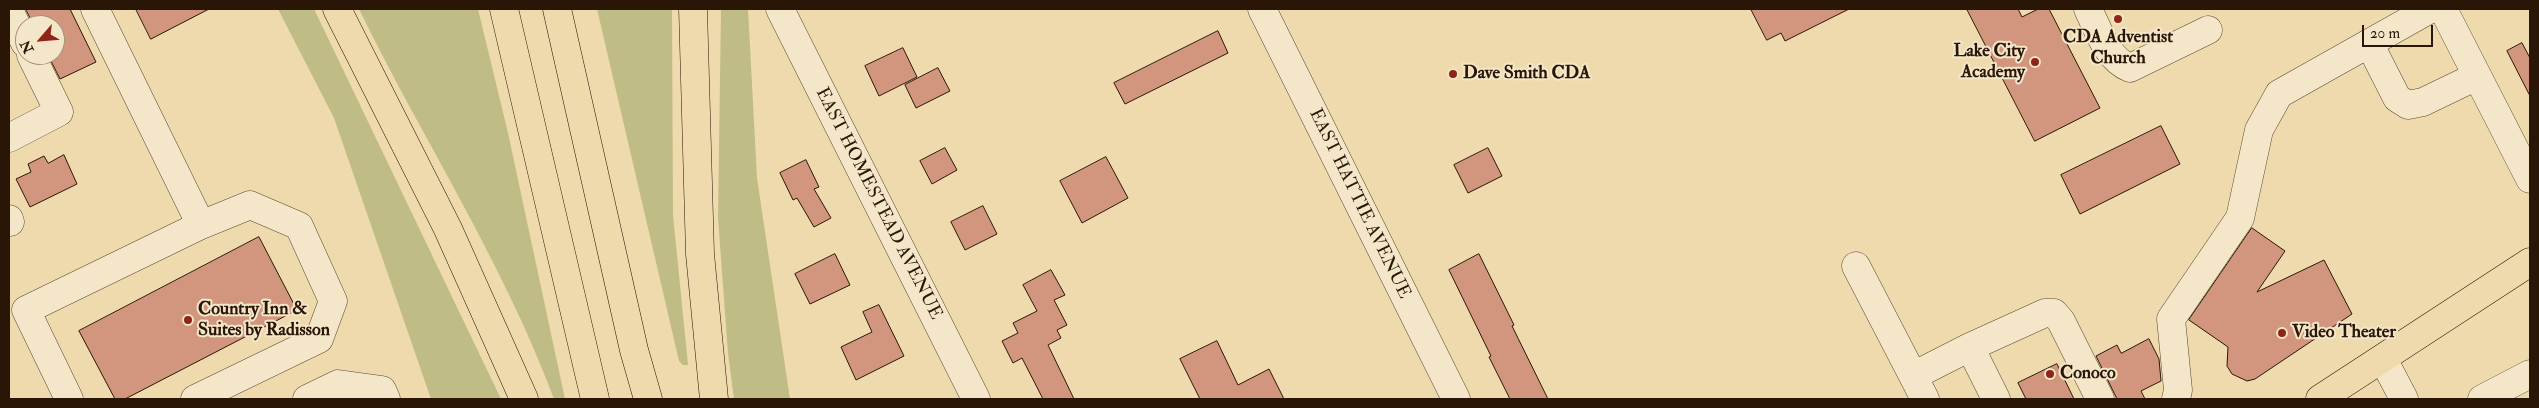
<!DOCTYPE html>
<style>
body{margin:0}
#map{position:relative;width:2539px;height:408px;overflow:hidden;background:#eedaac;font-family:"IM FELL Double Pica",serif}
canvas{display:block}
.frame{position:absolute;inset:0;border:10px solid #2a1607;pointer-events:none}
.north{position:absolute;left:15px;top:15px;width:50px;height:50px;box-sizing:border-box;background:#f4e7c9;border:1px solid #a3937b;border-radius:50%;rotate:243deg;font-size:14px;font-weight:700;line-height:20px;text-align:center;color:#2a1607}
.north::after{content:'';display:block;margin:auto;width:18px;height:22px;background:#8f2418;clip-path:polygon(50% 0,100% 100%,50% 72%,0 100%)}
.scale{position:absolute;left:2362px;top:25px;width:71px;height:22px;box-sizing:border-box;border:2px solid #2a1607;border-top:0;padding-left:6px;font-size:15px;line-height:18px;white-space:nowrap;color:#2a1607;-webkit-text-stroke:4px #f4e7c9;paint-order:stroke}
</style>
<div id="map">
<canvas width="2539" height="408"></canvas>
<div class="frame"></div>
<div class="north">N</div>
<div class="scale">20 m</div>
</div>
<script>
const ctx = document.querySelector('canvas').getContext('2d');
ctx.lineJoin = 'round';
function fill(path, color) { ctx.fillStyle = color; ctx.fill(path, 'evenodd'); }
function stroke(path, color, width, dash) { ctx.strokeStyle = color; ctx.lineWidth = width; ctx.lineCap = dash ? 'butt' : 'round'; ctx.setLineDash(dash || []); ctx.stroke(path); }
function drawText(font, color, halo, rows, align = 'center') {
  ctx.font = font + ' "IM FELL Double Pica",serif'; ctx.lineWidth = 4; ctx.setLineDash([]); ctx.textBaseline = 'middle'; ctx.strokeStyle = halo; ctx.fillStyle = color; for (const [text, x, y, turn = 0] of rows) {
    ctx.save(); ctx.translate(x, y); ctx.rotate((+turn || 0) * Math.PI / 180); ctx.textAlign = isNaN(turn) ? turn : align; if (halo) ctx.strokeText(text, 0, 0); ctx.fillText(text, 0, 0); ctx.restore();
  }
}
const green = new Path2D(`
 M278,9H314L501,399H431L334,118Z
 M359,9H478L508,133L565,399H554C503,262 423,140 359,9Z
 M597,9H672L673,215L688,365H683L679,361Z
 M721,9H748L757,178L790,399H734L728,353L718,218Z`);
const building = new Path2D(`
 M26,9H70L96,62L60,79L48,55H55V25H34Z
 M136,9H209L151,39Z
 M1751,9H1849L1785,41L1781,33L1767,40Z
 M1967,9H2018L2022,17L2038,9H2049L2100,108L2035,141Z
 M1218,31L1228,53L1125,104L1114,83Z
 M2522,43L2530,58V96L2507,51Z
 M903,48L917,77L879,96L865,66Z
 M938,68L950,91L916,108L905,85Z
 M2161,126L2180,164L2080,214L2061,175Z
 M945,148L957,170L932,184L920,161Z
 M1488,148L1502,176L1468,193L1454,165Z
 M64,155L77,184L30,207L16,179L31,172L28,164L44,156L48,163Z
 M1106,157L1128,198L1082,223L1060,181Z
 M806,160L819,187L814,189L831,218L814,227L797,198L793,200L780,173Z
 M983,206L997,234L965,250L951,222Z
 M2252,228L2285,251L2257,292L2324,260L2352,314L2255,379L2247,381L2232,374L2227,366L2228,347L2189,320Z
 M259,237L297,310L125,399H115L79,331Z
 M835,254L850,285L810,304L795,274Z
 M1479,254L1514,325L1512,326L1548,399H1510L1489,357L1491,356L1449,270Z
 M1051,270L1065,295L1054,300L1067,325L1057,330L1061,338L1048,345L1074,399H1043L1022,358L1013,363L1002,341L1018,333L1013,323L1037,311L1023,285Z
 M879,305L904,356L856,380L841,347L872,332L863,312Z
 M2149,339L2159,359L2161,381L2141,391L2145,399H2117L2096,356L2117,345L2121,353Z
 M1217,341L1238,385L1269,369L1284,399H1200L1180,359Z
 M2057,364L2074,399H2026L2018,383Z`);
const minor = new Path2D(`
 M95,9L201,225
 M780,9L976,399
 M1262,9L1456,399
 M2088,9C2098,29 2107,59 2130,68L2208,30
 M2443,9L2530,179
 M9,10L25,43
 M2369,43L2397,98L2408,105L2423,102L2477,76
 M9,138L59,112L31,55
 M9,219L10,222
 M1856,266L1925,399
 M1970,347L2045,313H2054L2061,321L2100,399
 M2383,359L2404,399
 M1913,376L1970,347L1996,399
 M69,399L26,310L201,225L250,205L299,226L333,301L319,339L195,399
 M307,399L338,384L382,390L386,399
 M2176,399L2178,390L2171,319L2240,218L2259,130L2279,94L2430,9
 M2482,399L2530,374`);
const major = new Path2D(`
 M2320,399L2530,262`);
const highway = new Path2D(`
 M337,9L448,229L524,399
 M504,9L595,399
 M557,9L634,350L648,399
 M693,9L700,254L714,399`);
const markers = [
 [2118,19,5,"#8f2418"],
 [2035,62,5,"#8f2418"],
 [1453,74,5,"#8f2418"],
 [188,320,5,"#8f2418"],
 [2282,333,5,"#8f2418"],
 [2050,374,5,"#8f2418"]
];
const poiNames = [
 ["CDA Adventist",2118,38,"center"],
 ["Church",2118,59,"center"],
 ["Lake City",2025,52,"right"],
 ["Academy",2025,73,"right"],
 ["Dave Smith CDA",1463,74],
 ["Country Inn &",198,310],
 ["Suites by Radisson",198,331],
 ["Video Theater",2292,333],
 ["Conoco",2060,374]
];
const streetNames = [
 ["EAST HOMESTEAD AVENUE",878,204,63],
 ["EAST HATTIE AVENUE",1359,204,64]
];
fill(green, '#bfbd85');
fill(building, '#d2967f');
stroke(building, '#2a1607', 1);
stroke(minor, '#5b4730', 29);
stroke(major, '#2a1607', 29);
stroke(highway, '#2a1607', 29);
stroke(minor, '#f4e7c9', 28);
stroke(major, '#eedaac', 28);
stroke(highway, '#eedaac', 28);
for (const [x, y, r, color] of markers) { const dot = new Path2D(); dot.arc(x, y, r, 0, 2 * Math.PI); ctx.fillStyle = color; ctx.fill(dot); stroke(dot, '#f4e7c9', 2); }
drawText('bold 18px', '#2a1607', '#f4e7c9', poiNames, 'left');
drawText('18px', '#2a1607', '#f4e7c9', streetNames);
</script>
